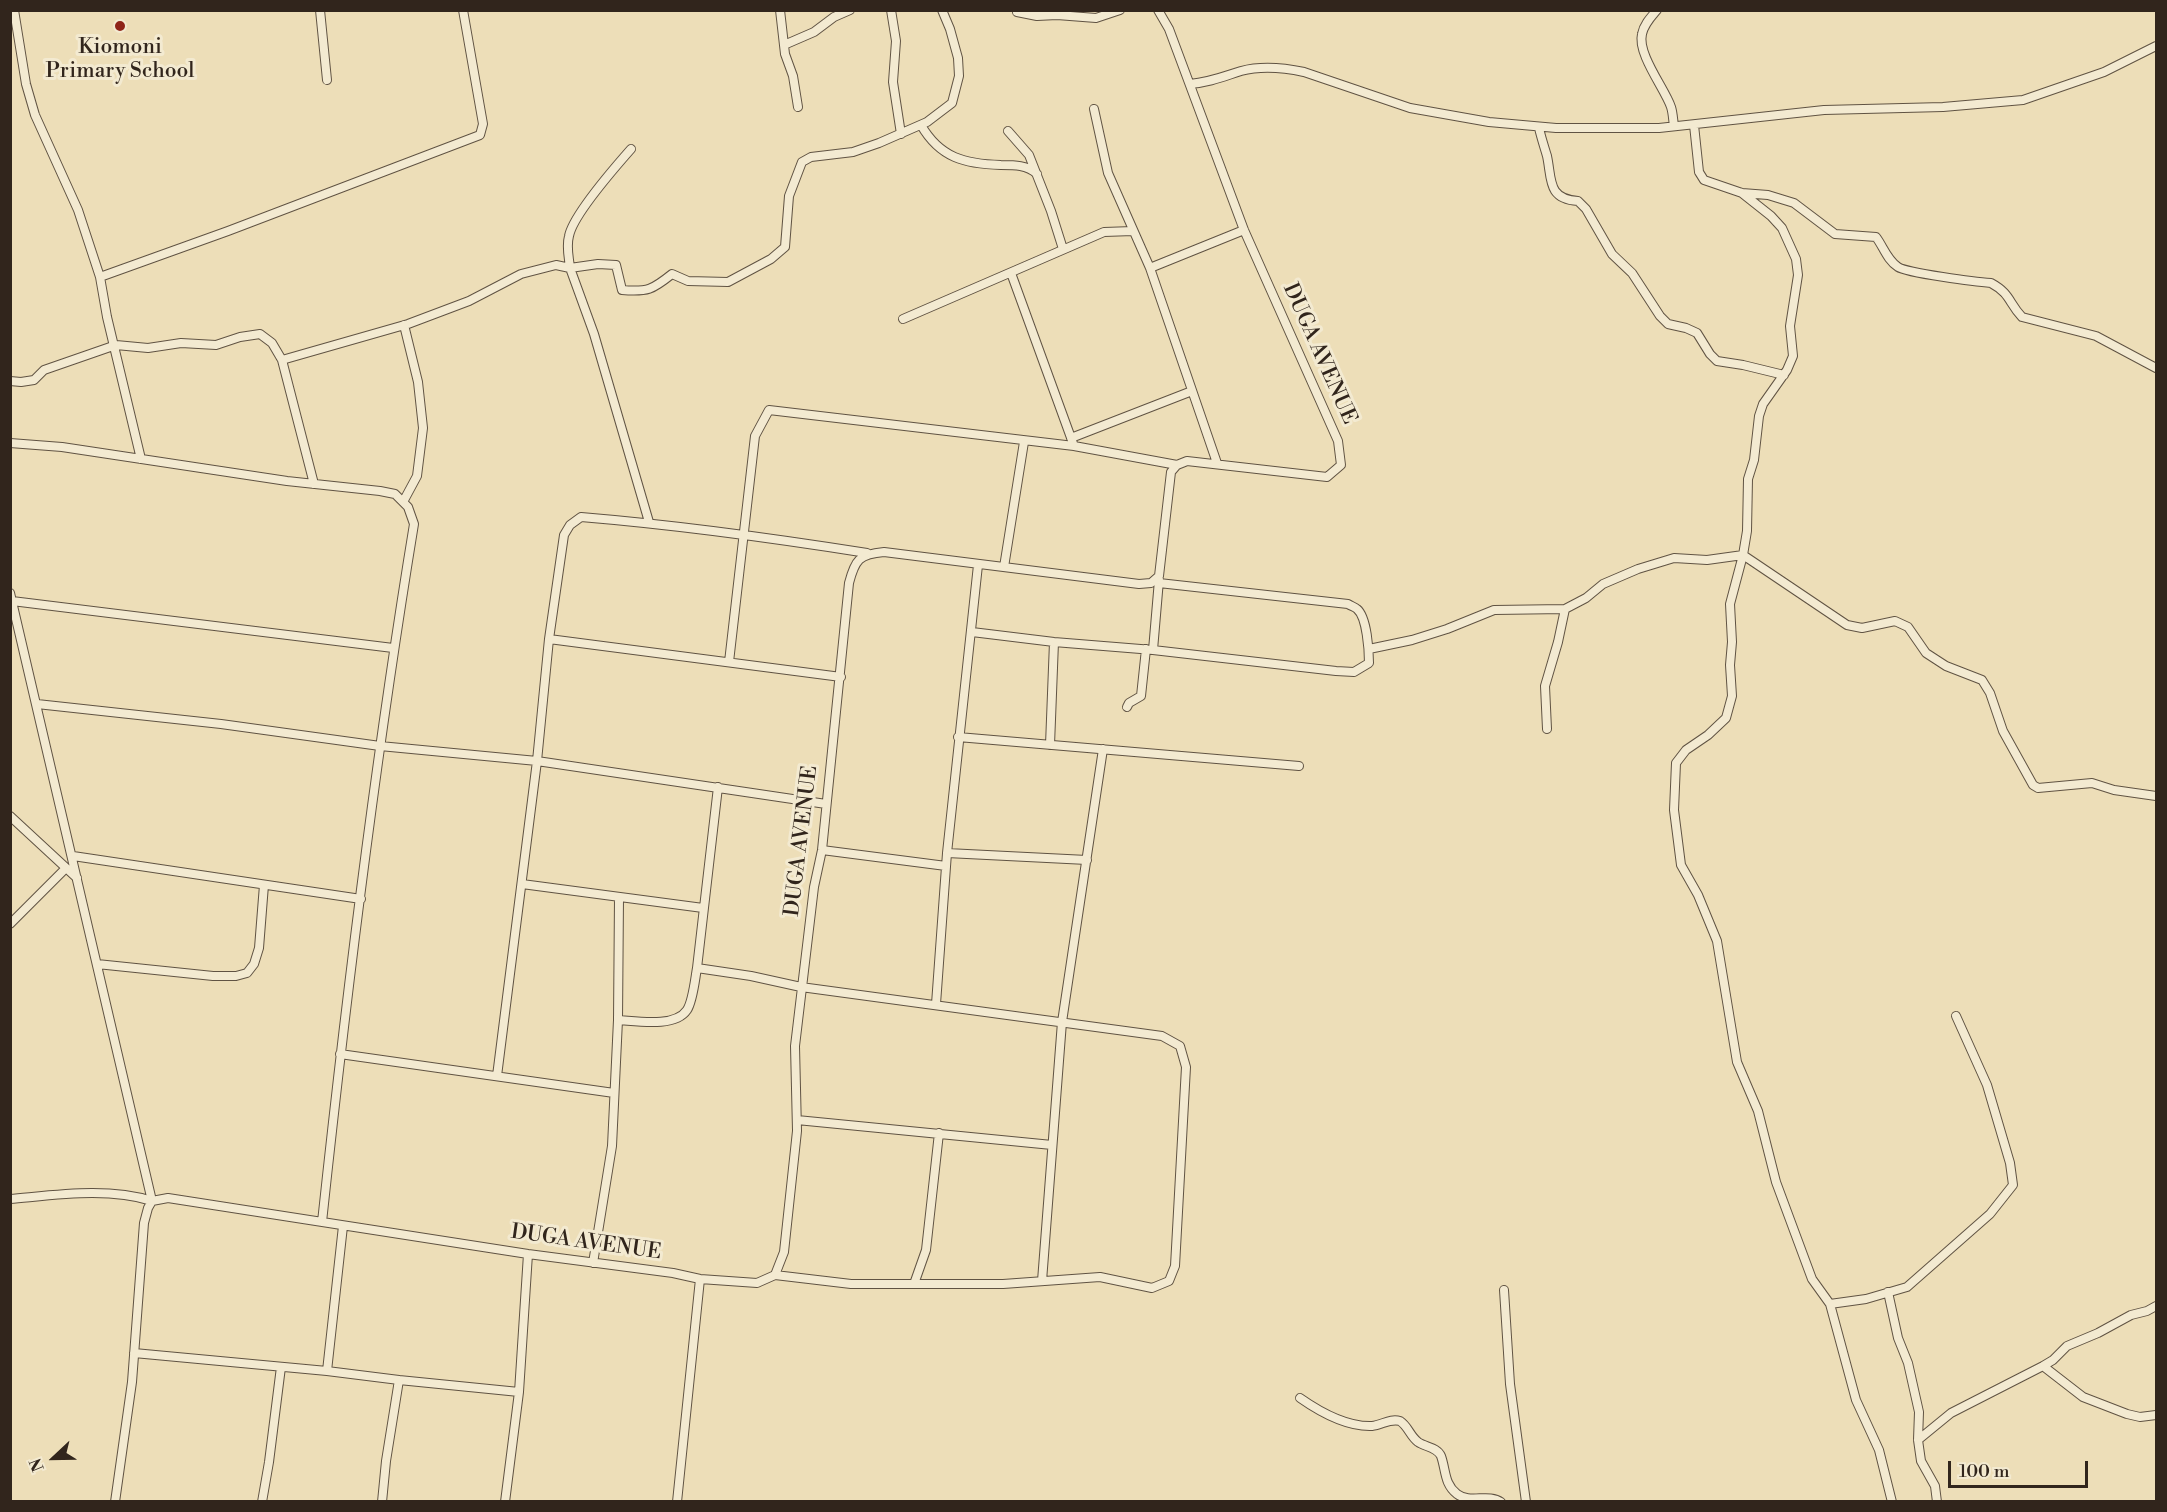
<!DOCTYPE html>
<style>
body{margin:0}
#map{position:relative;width:2167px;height:1512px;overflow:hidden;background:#eddeb8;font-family:"Libre Bodoni",serif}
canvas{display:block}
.frame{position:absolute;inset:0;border:12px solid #31251c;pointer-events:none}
.north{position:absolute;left:24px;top:1428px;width:60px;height:60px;-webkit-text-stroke:4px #f3ead1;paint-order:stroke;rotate:248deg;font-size:16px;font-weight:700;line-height:24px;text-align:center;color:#31251c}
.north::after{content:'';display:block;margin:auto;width:21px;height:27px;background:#31251c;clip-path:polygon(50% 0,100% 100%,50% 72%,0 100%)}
.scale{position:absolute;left:1948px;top:1461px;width:140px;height:27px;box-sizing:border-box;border:3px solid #31251c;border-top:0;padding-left:8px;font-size:18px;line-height:21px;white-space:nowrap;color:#31251c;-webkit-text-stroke:4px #f3ead1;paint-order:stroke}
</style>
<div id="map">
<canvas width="2167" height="1512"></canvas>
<div class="frame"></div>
<div class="north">N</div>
<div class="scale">100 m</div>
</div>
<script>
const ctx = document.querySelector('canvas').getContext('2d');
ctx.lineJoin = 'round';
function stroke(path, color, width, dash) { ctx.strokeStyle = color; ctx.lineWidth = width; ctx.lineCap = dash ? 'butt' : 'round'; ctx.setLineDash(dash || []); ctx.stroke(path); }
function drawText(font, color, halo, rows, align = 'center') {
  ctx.font = font + ' "Libre Bodoni",serif'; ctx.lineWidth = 6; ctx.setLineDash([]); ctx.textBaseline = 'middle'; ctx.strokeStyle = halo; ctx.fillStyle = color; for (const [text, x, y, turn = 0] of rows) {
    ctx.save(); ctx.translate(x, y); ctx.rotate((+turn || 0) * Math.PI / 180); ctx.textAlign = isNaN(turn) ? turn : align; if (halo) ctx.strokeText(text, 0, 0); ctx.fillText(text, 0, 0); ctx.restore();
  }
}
const street = new Path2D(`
 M14,10L26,84L35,115L78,210L100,277L107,317L141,459
 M320,10L327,80
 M780,10L785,54L793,76L798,107
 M891,10L896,41L893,82L901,134
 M1657,10C1651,17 1644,24 1642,34C1637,54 1665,89 1671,107C1673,113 1673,120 1674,126
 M1017,12L1037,16L1057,15L1096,18L1120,10
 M784,45L814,32L834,17L850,10
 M1190,84C1211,82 1222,77 1241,71C1260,66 1285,68 1304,72L1410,108L1489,122L1556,128H1659L1824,110L1943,107L2023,100L2104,72L2156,46
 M1094,109L1108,173L1150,268L1217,463
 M921,125C940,158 965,164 1001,165C1015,165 1027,165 1037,174
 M1694,125L1699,172L1704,180L1742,193L1768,195L1794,203L1835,234L1876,237C1883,246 1887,260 1898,267C1907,273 1977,282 1991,283C2011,294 2008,302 2022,317L2096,336L2156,368
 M1539,128C1541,137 1544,146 1547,156C1552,179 1547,199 1578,201L1586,209L1612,254L1632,273L1660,316L1668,324L1686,328L1697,333L1710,354L1717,361L1743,365L1784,375
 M1008,131L1029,155L1051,211L1063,249
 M631,149C616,166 573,215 569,236C566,247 569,257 570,268L598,264L616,265L622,290C648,292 652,290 672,274L688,281L728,282L771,259L785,247L789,196L802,162L811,157L853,152L879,143L927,122L952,103L959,76L958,58L950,29L942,10
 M1742,193L1771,216L1782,228L1796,259L1798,275L1790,326L1793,356L1787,370L1763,404L1759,416L1754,460L1748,479L1747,531L1743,555L1730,604L1732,642L1730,665L1732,696L1726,718L1708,735L1686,750L1676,763L1674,810L1681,865L1698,895L1717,941L1737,1062L1758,1111L1776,1182L1812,1279L1830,1304L1856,1400L1879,1450L1892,1502
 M1150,268L1244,230
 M1011,273L1074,446
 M100,277L228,231L480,135L483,124L463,10
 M903,319L1104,232L1133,231
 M282,360L408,324L469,301L521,274L556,265L570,268L594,334L649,522
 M10,381L21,382L34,380L44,370L116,345L148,348L181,343L216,345L240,337L260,334L272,343L282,360L314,484
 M1071,438L1192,391
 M10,443L62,447L287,481L380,491L395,494L408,507L414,524C376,755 347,989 322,1222
 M403,502L417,476L423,428L418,382L404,325
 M1004,567L1024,442
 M10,593L152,1201
 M12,601L393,648
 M972,632L1054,642L1153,650L1336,671L1354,672L1369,663C1369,651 1367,617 1357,609C1355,607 1351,606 1348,604L1159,583
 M549,639L841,677
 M1369,649L1412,640L1447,629L1494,610L1565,609L1586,598L1603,584L1638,569L1674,558L1707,560L1743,555L1847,625L1862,628L1895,621L1908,627L1926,653L1946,666L1982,680L1990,693L2003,731L2033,785L2038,788L2092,783L2114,790L2156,796
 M1153,650L1159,580
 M729,662L755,436L769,410L1074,446L1177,465
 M37,704L221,724L380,746L537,761L826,804
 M1127,707L1129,703L1141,696L1146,649
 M1547,729L1545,686L1558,642L1565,609
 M958,737L1299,766
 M1050,745L1054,642
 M10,816L77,878
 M822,850L946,866
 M947,853L1087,860
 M73,856L361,899
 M522,884L703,908
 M10,924L66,868
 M97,964L213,976H236L247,973L254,964L259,948L264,885
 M697,968L718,787
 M936,1004L947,853L978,565
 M618,1020C636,1021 675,1028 687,1010C693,1001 695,979 697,968L751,976L801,987L1162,1036L1180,1046L1186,1067L1175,1266L1169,1281L1152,1288L1100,1277L1003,1284H851L775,1275
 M340,1054L614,1093
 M497,1076L537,761L549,639L564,535L570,525L581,517C677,525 772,538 867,553
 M797,1120L1052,1145
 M10,1199C56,1195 108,1187 152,1201
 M593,1263L612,1146L618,1020L619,898
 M1042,1281L1062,1022L1103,749
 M914,1284L926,1250L939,1133
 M1504,1290L1510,1384L1526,1502
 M1888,1292L1898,1338L1908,1363L1919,1412L1918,1440L1921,1461L1935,1486L1937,1502
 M1830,1304L1866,1299L1907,1287L1990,1214L2013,1185L2010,1163L1987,1085L1956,1016
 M134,1353L327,1371L399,1380L519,1392
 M2043,1366L2083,1397L2127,1414L2140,1417L2156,1415
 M327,1371L343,1226
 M1300,1398C1320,1412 1347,1427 1372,1426C1382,1425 1390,1418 1400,1421C1408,1426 1410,1436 1418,1442C1425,1447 1437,1447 1441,1456C1446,1470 1444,1484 1457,1494C1470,1504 1488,1493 1501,1502
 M1918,1440L1951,1413L2043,1366L2053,1360L2067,1346L2098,1333L2131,1315L2147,1311L2156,1306
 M115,1502L132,1382L144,1223L148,1208L152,1201L168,1198L528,1254L673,1273L700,1279L757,1283L775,1275L784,1252L797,1131L795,1046L814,887L822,850L849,583C855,560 859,554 884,552L1139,584L1151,583L1159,576L1171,472L1177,465L1187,461L1327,477L1341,465L1338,441L1244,230L1169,29L1158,10
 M262,1502L269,1462L281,1367
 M382,1502L386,1461L399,1380
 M505,1502L519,1392L528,1254
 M677,1502L700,1279`);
const markers = [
 [120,26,6,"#8f2418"]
];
const poiNames = [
 ["Kiomoni",120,48],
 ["Primary School",120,72]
];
const streetNames = [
 ["DUGA AVENUE",1319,354,66],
 ["DUGA AVENUE",802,841,-83],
 ["DUGA AVENUE",586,1243,8]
];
stroke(street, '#605343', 10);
stroke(street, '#f3ead1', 8);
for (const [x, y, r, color] of markers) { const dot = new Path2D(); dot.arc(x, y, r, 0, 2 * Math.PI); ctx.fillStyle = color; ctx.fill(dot); stroke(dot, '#f3ead1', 2); }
drawText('21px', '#31251c', '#f3ead1', poiNames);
drawText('21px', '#31251c', '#f3ead1', streetNames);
</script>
